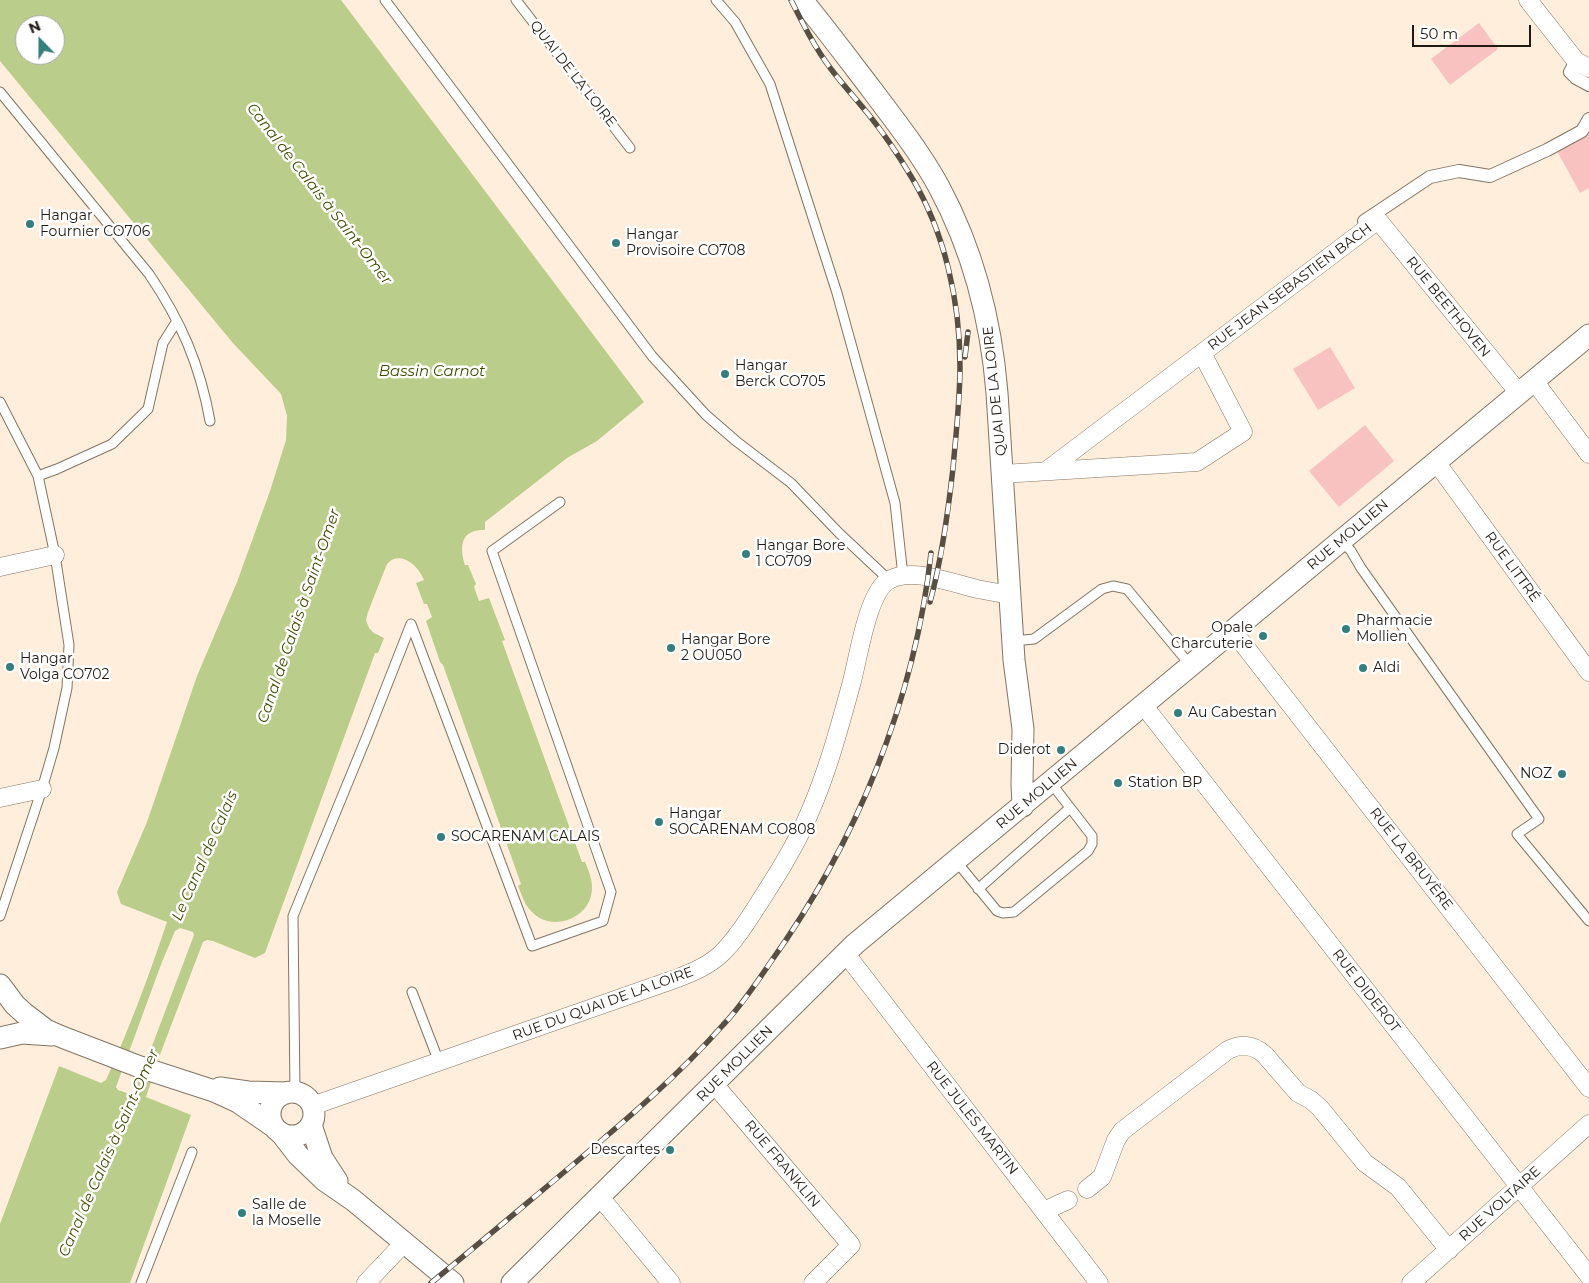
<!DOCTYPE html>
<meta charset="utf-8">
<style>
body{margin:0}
#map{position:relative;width:1589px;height:1283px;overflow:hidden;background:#ffeedb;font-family:Montserrat,sans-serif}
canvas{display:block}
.north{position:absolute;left:15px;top:15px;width:50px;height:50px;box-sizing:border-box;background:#fff;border:1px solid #a5a3a0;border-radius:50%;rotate:338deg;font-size:14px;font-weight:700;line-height:20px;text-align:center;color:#1f1912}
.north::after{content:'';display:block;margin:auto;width:18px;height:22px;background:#367e7e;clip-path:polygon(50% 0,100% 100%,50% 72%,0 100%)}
.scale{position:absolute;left:1412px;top:25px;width:119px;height:22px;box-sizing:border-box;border:2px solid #1f1912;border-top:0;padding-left:6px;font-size:15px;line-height:18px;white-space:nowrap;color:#1f1912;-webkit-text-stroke:4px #fff;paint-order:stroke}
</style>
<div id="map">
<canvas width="1589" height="1283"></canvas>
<div class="north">N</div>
<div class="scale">50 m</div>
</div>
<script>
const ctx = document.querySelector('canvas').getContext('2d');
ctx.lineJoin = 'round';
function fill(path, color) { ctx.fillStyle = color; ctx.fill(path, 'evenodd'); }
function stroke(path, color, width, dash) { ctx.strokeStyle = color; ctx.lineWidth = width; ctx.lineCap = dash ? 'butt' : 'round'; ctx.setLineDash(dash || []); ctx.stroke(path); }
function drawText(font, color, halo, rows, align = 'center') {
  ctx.font = font + ' Montserrat,sans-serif'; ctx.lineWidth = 5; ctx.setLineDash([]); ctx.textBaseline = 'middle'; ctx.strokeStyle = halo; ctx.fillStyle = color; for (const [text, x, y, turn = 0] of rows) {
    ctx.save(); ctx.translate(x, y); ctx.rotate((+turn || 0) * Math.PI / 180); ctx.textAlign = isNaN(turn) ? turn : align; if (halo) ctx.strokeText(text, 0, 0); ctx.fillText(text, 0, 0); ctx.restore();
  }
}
const green = new Path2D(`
 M1479,23L1498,49L1450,85L1431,59Z
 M1589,134V188L1580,193L1557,151Z
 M1330,347L1355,388L1318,410L1293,369Z
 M1365,425L1394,461L1339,507L1309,471Z`);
const water = new Path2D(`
 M0,0H341L644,402L597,441L567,458L485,522V530C461,529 459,546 465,565H468L476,584L474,587L479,601L489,598L505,640L502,641L582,862H585C590,873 594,884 591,896C584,922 548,931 531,911C524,904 522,895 518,886L521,884L443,665L440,662L426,621L432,617L427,604H424L416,583L424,580C419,566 400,549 387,564L368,612L366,620L369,628L374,633L384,638L378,653H375L265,953L255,958L213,941L207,940L203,942L161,1052L146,1097L191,1115L130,1283H0V1224L59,1066L101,1083L106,1080C129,1029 149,976 167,922L121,904L117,892L147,822L197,676L237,582L270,491L286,440L287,416L281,394L232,342L0,61ZM25,25H55V55H25ZM180,928L193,932L194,935L135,1091L130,1094L118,1090L116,1087L162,962L175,931Z`);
const service = new Path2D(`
 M385,0L652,356L706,415L736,441L791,483L839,533L889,580
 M516,0L630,148
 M716,0L735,22L770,84L837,293L895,503L903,576
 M0,92L149,274C181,321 200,365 210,421
 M0,402L38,476L55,555L69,645L67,688L54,748L42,789L0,916
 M38,476L57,469L112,444L148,409L163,343L177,321
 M1342,541L1351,551L1361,568L1539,819L1517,834L1589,921
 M1013,641L1034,639L1102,589L1113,586L1127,589L1191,666
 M956,861L997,911L1003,913L1014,912L1088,851L1092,844V836L1051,783
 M978,889L1070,808
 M412,992L439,1062
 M295,1093L293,916L367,736L411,624L532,946L603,921L611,892L492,551L560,502
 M141,1283L192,1152`);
const pedestrian = new Path2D(`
 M1576,61L1570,72L1576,78L1589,85
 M1364,221L1430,177L1459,171L1490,176L1547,150L1582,131L1589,119`);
const minor = new Path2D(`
 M1528,0L1576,61L1589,68
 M1534,381L1589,454
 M1436,462L1589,672
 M1046,471L1378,220L1519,393
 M1002,474L1197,462L1243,432L1202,353
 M0,567L55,555
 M1233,631L1589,1088
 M1144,706L1589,1276
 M0,798L42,789
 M846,954L1099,1283
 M714,1084L851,1245L813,1283
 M312,1106L678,978C693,972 708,966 721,954C736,940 748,920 759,903C777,875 796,845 809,814C827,773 839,729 851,685C858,661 867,592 889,580C912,567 952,583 977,589C988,591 999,593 1010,595
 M1087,1189L1102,1177L1116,1140L1122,1131L1228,1050C1242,1043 1254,1045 1265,1055L1298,1093L1311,1100L1320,1108L1365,1163L1398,1187L1449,1250
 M600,1197L671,1283
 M1044,1211L1068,1200
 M366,1283L404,1243
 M1411,1283L1589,1124`);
const tertiary = new Path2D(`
 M802,0C826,29 849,60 872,90C895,121 920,152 939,187C974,252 991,319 997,393L1014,660L1023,729L1022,784L1023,806
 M0,985L15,1005L25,1014L46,1030L62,1037L140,1067L214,1091L238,1102L273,1126
 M0,1038L22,1033L52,1035
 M220,1088L248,1092L287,1093
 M270 1114a22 22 0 1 1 44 0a22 22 0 1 1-44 0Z
 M311,1125L322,1158L337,1181
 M281,1133L298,1155L324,1180L353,1200L453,1283
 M512,1283L855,944L1589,335`);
const rail = new Path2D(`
 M791,0C803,24 815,48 831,69C843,85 857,100 869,115C885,135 899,156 912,178C945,233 960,302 960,366C960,400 956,434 953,468C948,513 942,558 930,602
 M965,357L968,332
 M431,1283C479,1244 527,1203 575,1163C627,1119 679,1075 723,1025C741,1006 755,985 770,963C856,843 915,700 931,553`);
const markers = [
 [30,224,5,"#367e7e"],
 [616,243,5,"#367e7e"],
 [725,374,5,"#367e7e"],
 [746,554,5,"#367e7e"],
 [1346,629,5,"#367e7e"],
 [1263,636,5,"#367e7e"],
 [671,648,5,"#367e7e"],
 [10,667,5,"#367e7e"],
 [1363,668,5,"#367e7e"],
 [1178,713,5,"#367e7e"],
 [1061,750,5,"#367e7e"],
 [1562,774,5,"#367e7e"],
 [1118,783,5,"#367e7e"],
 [659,822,5,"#367e7e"],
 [441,837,5,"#367e7e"],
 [670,1150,5,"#367e7e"],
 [242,1213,5,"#367e7e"]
];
const streetNames = [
 ["QUAI DE LA LOIRE",573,74,52],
 ["RUE JEAN SEBASTIEN BACH",1290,287,-37],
 ["RUE BEETHOVEN",1448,307,51],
 ["QUAI DE LA LOIRE",995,391,-96],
 ["RUE MOLLIEN",1348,535,-40],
 ["RUE LITTRÉ",1512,567,54],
 ["RUE MOLLIEN",1037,794,-40],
 ["RUE LA BRUYÈRE",1411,859,52],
 ["RUE DIDEROT",1366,991,52],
 ["RUE DU QUAI DE LA LOIRE",603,1004,-20],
 ["RUE MOLLIEN",735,1064,-45],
 ["RUE JULES MARTIN",972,1118,52],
 ["RUE FRANKLIN",782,1164,50],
 ["RUE VOLTAIRE",1500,1204,-42]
];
const poiNames = [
 ["Hangar",40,216],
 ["Fournier CO706",40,232],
 ["Hangar",626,235],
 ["Provisoire CO708",626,251],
 ["Hangar",735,366],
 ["Berck CO705",735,382],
 ["Hangar Bore",756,546],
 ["1 CO709",756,562],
 ["Pharmacie",1356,621],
 ["Mollien",1356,637],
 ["Opale",1253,628,"right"],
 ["Charcuterie",1253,644,"right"],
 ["Hangar Bore",681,640],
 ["2 OU050",681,656],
 ["Hangar",20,659],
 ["Volga CO702",20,675],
 ["Aldi",1373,668],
 ["Au Cabestan",1188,713],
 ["Diderot",1051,750,"right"],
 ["NOZ",1552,774,"right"],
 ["Station BP",1128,783],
 ["Hangar",669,814],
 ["SOCARENAM CO808",669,830],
 ["SOCARENAM CALAIS",451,837],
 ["Descartes",660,1150,"right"],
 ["Salle de",252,1205],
 ["la Moselle",252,1221]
];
const waterNames = [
 ["Canal de Calais à Saint-Omer",319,194,52],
 ["Bassin Carnot",432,372],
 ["Canal de Calais à Saint-Omer",299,616,-71],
 ["Le Canal de Calais",205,856,-66],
 ["Canal de Calais à Saint-Omer",109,1153,-66]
];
fill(green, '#f7c2bf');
fill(water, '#bbcd8b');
stroke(service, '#837463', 11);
stroke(pedestrian, '#837463', 14);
stroke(minor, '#837463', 19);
stroke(tertiary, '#837463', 23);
stroke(service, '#fff', 9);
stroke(pedestrian, '#fff', 12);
stroke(minor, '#fff', 18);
stroke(tertiary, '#fff', 21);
stroke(rail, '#574e44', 5.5);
stroke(rail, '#fff', 4, [11]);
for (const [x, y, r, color] of markers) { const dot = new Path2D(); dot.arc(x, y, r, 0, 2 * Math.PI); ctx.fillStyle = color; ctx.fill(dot); stroke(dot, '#fff', 2); }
drawText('14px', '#1f1912', '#fff', streetNames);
drawText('14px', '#1f1912', '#fff', poiNames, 'left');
drawText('italic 15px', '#3f4d00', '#fff', waterNames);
</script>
